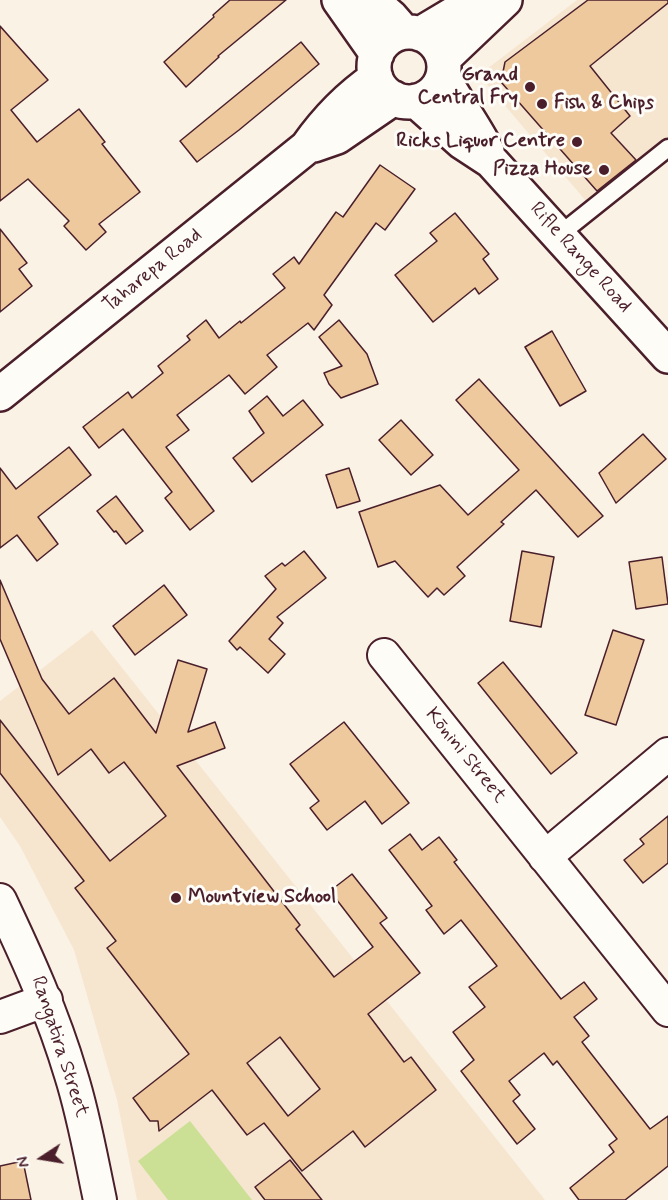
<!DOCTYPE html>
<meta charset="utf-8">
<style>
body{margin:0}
#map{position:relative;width:668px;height:1200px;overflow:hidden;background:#faf2e5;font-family:Mynerve,sans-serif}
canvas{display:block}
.north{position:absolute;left:12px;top:1128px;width:60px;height:60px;-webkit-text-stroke:4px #fdfcf7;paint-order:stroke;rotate:258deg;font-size:16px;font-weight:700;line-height:24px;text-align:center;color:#4a1f2b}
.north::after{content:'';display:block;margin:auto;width:21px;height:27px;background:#4a1f2b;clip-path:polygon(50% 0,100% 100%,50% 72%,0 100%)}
</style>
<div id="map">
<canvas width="668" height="1200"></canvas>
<div class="north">N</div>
</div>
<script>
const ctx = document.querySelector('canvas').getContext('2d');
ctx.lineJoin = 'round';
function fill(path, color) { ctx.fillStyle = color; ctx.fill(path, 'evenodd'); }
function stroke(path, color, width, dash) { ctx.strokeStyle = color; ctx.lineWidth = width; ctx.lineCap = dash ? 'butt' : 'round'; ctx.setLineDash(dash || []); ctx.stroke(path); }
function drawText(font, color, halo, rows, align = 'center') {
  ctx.font = font + ' Mynerve,sans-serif'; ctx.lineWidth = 6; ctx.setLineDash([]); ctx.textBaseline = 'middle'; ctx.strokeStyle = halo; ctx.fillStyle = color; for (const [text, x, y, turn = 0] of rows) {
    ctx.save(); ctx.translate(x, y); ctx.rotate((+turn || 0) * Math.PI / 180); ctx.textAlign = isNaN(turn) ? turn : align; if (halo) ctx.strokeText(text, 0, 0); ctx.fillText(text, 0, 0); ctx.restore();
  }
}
const built = new Path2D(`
 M577,0H668V158L597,214L479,75Z
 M92,630L545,1200H137L117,1100L74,950L20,846L0,817V701Z`);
const green = new Path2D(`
 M190,1121L252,1200H168L138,1161Z`);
const building = new Path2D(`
 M230,0H286L218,56L219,57L186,87L164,62L214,17L213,15Z
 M588,0H668V3L590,66L630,116L611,133L636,160L597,191L501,82L505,62Z
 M0,26L48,80L11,110L37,142L79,109L105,142L102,144L140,192L99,224L106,232L86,250L64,226L69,221L28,179L0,201Z
 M301,42L319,64L239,130L197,162L180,141Z
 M380,165L415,189L385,230L376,223L324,295L332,305L314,330L308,323L267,355L277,367L245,394L229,375L177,415L189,430L166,447L214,511L190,530L165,498L172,492L123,429L99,448L83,427L128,392L132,398L163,373L158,366L190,340L187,336L206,320L219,338L240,321L241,323L285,288L273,274L294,257L299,264L336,212L343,217Z
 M455,213L489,254L483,259L498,279L479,294L475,288L433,322L395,275L437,241L430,233Z
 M0,229L27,263L19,269L32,286L0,312Z
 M339,320L367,354L378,384L341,398L329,384L324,373L342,366L319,337Z
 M552,331L586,391L560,406L525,347Z
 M479,379L603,516L578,537L536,490L501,522L504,524L457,567L465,576L444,595L437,588L428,597L395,561L378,567L359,512L440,485L468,515L519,470L456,400Z
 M267,396L283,416L303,400L323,425L252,482L233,458L264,433L249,411Z
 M401,420L433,455L411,475L379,440Z
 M643,434L666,459L616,503L599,473Z
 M69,447L91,475L38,517L58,544L37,561L17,535L0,548V468L16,489Z
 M349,468L360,501L337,508L326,475Z
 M116,496L143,531L126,544L116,531L114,532L97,511Z
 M304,551L326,578L277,617L283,623L269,639L285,654L268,673L240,647L237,650L229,641L276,589L265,576L282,563L285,566Z
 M522,551L554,557L541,627L510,621Z
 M662,557L668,604L636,609L629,562Z
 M0,580L42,679L69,714L114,678L156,733L178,660L207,669L188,732L215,722L225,748L177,766L300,925L296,929L334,977L373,947L330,891L352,874L387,918L380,923L420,973L368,1014L404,1062L411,1057L436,1090L365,1147L353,1131L302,1171L264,1123L247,1135L212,1090L159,1131L158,1121H150L133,1098L189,1054L107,948L116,941L75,888L84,881L0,773V720L110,861L166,816L124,762L109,773L91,749L58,775L0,639ZM280,1037L320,1089L288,1116L247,1063Z
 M164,585L187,615L135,655L113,626Z
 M613,630L644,640L616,725L585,715Z
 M503,662L577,753L551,774L478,683Z
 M344,722L409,803L382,824L365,801L327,830L310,808L319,801L290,764Z
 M668,816V863L643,883L624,860L644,844L640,839Z
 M410,834L422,850L439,837L457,860L454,862L561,999L584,982L597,999L574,1017L589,1036L582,1042L650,1129L668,1116V1166L625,1200H579L570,1188L614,1152L609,1145L617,1139L557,1061L553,1065L544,1053L509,1081L520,1095L513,1101L535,1129L517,1144L461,1071L474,1060L453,1032L485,1007L469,987L497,966L461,920L444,934L426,910L432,906L389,850Z
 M290,1160L322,1200H265L255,1187Z
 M23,1161L31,1200H0V1166Z`);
const service = new Path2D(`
 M559,235L668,148`);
const minor = new Path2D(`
 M384,655L668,1010
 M545,857L668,754
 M0,900C27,957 53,1014 71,1075C84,1116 91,1158 100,1200
 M0,1017L46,1000`);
const tertiary = new Path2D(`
 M339,0L377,54
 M371,0L391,17L404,32
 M374 67a35 35 0 1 1 70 0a35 35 0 1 1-70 0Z
 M420,34L477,0
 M443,59L505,0
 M443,77C456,102 474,125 487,151
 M416,101L462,142L491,161L668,356
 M314,145L337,137L394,98
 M0,394L307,147C326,120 348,97 376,78`);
const markers = [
 [530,87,6,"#4a1f2b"],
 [542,104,6,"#4a1f2b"],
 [577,142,6,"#4a1f2b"],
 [604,170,6,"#4a1f2b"],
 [176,898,6,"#4a1f2b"]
];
const poiNames = [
 ["Grand",518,76],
 ["Central Fry",518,99],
 ["Fish & Chips",554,104,"left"],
 ["Ricks Liquor Centre",565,142],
 ["Pizza House",592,170],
 ["Mountview School",188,898,"left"]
];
const streetNames = [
 ["Rifle Range Road",580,258,48],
 ["Taharepa Road",153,271,-39],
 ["Kōnini Street",465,756,51],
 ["Rangatira Street",59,1047,72]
];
fill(built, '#f6e6d0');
fill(green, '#cbe095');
fill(building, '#eec99e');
stroke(building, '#4a1f2b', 1.5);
stroke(service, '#4a1f2b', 21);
stroke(minor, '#4a1f2b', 36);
stroke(tertiary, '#4a1f2b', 38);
stroke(service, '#fdfcf7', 16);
stroke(minor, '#fdfcf7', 32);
stroke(tertiary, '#fdfcf7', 33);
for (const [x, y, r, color] of markers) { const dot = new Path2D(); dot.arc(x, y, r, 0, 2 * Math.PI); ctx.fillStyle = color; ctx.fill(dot); stroke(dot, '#fdfcf7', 2); }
drawText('bold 20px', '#4a1f2b', '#fdfcf7', poiNames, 'right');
drawText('20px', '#4a1f2b', '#fdfcf7', streetNames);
</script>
